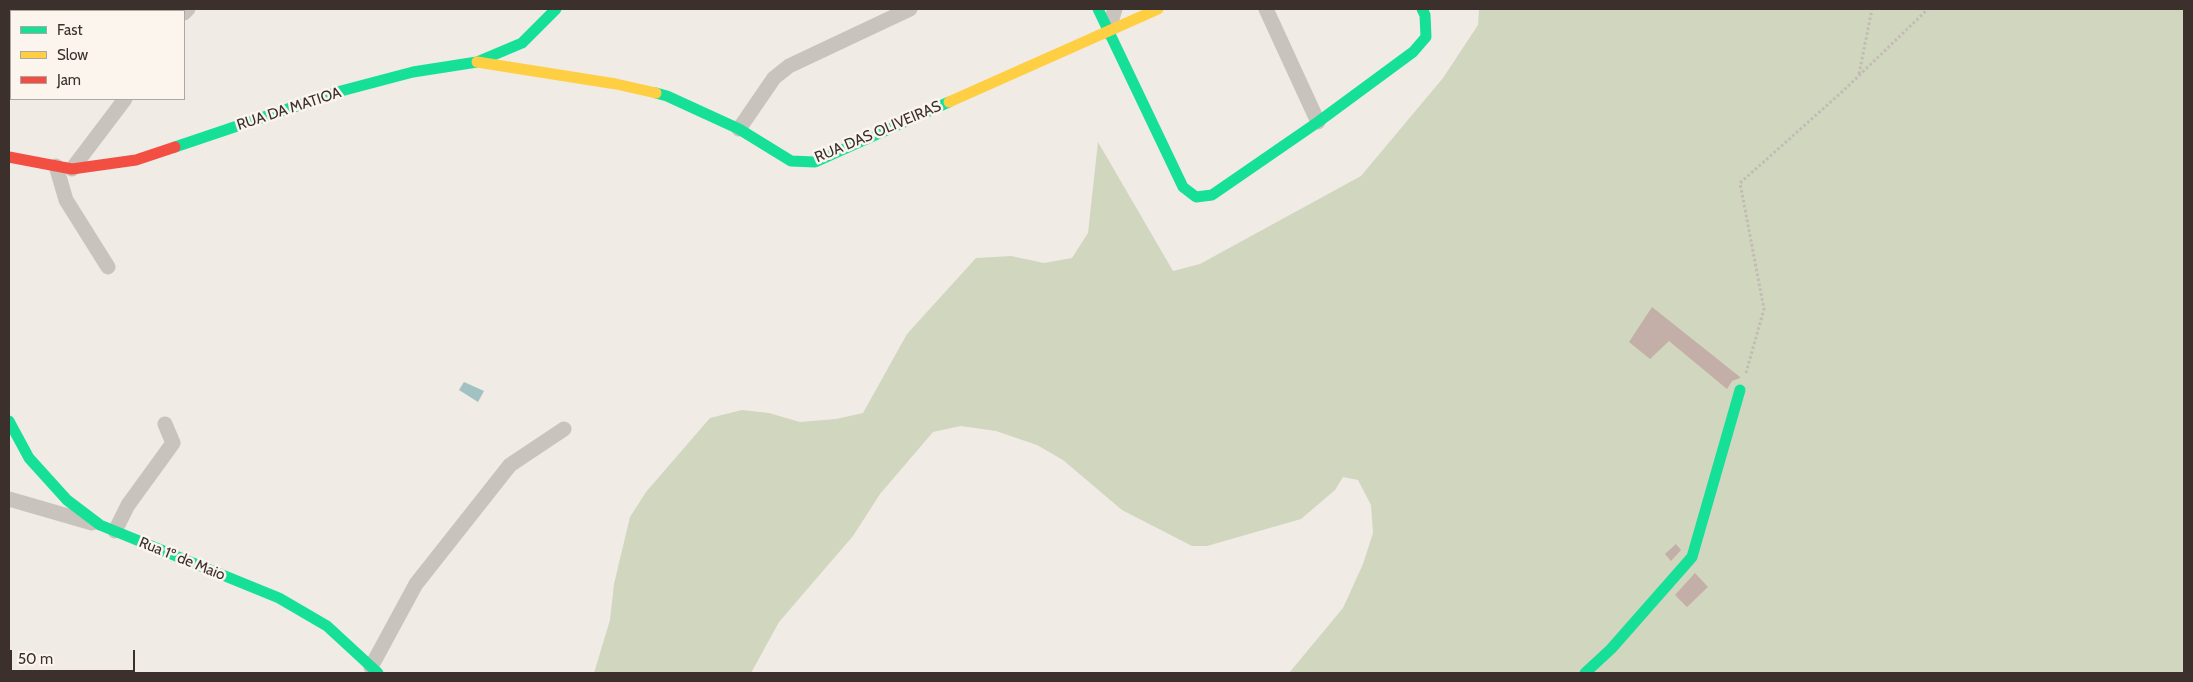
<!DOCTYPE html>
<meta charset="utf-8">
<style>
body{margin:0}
#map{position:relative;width:2193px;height:682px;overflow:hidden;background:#f0ebe5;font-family:Cabin,sans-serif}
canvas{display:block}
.frame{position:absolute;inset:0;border:10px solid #3b302b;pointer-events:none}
.legend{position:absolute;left:10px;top:10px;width:175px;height:90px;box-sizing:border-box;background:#fbf5ee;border:1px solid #aea6a0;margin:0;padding:6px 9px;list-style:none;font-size:15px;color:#3b302b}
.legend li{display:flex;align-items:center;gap:10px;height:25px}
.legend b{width:25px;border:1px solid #aea6a0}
.scale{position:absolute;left:10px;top:650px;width:125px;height:22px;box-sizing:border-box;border:2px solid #3b302b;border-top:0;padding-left:6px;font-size:15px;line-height:18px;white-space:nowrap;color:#3b302b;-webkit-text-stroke:4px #fbf5ee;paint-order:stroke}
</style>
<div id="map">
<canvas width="2193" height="682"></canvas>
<div class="frame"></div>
<ul class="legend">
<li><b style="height:6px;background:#16e098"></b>Fast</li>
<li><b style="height:6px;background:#ffcf43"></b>Slow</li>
<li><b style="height:6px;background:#f24e42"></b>Jam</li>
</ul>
<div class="scale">50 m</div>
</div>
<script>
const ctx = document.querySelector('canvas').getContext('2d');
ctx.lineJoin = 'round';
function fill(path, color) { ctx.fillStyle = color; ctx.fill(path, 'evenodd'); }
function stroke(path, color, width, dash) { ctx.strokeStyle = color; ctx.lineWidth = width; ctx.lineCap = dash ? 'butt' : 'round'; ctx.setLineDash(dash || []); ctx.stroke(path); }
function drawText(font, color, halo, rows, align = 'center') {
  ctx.font = font + ' Cabin,sans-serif'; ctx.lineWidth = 5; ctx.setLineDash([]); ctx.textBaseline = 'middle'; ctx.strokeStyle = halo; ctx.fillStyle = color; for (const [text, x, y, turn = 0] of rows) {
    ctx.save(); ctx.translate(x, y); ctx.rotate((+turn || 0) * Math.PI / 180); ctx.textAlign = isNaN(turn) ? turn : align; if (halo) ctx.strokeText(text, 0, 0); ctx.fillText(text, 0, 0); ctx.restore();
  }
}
const green = new Path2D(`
 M1479,9H2184V673H1289L1343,608L1363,564L1373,533L1371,505L1358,480L1343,477L1335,490L1301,519L1207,546H1192L1122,510L1063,460L1037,445L996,431L961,426L933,432L880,494L853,536L779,622L751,673H594L610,620L614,584L630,517L646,492L710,418L742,410L769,413L800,422L836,419L863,413L907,334L976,258L1011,256L1044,263L1072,258L1088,233L1098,142L1173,271L1200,264L1361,176L1443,78L1478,25Z`);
const water = new Path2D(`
 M464,382L484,391L478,402L459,390Z`);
const building = new Path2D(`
 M1652,307L1740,377V378L1732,381L1727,389L1669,341L1650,359L1629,342Z
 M1676,544L1681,550L1671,561L1665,554Z
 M1695,573L1708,587L1687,607L1675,595Z`);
const path = new Path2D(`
 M1859,74L1872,9
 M1746,373L1764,309L1740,183L1843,91L1928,9`);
const street = new Path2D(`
 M1266,9L1318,122
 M184,13L188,9
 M1108,32L1115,9
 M9,74H11
 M739,129L774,78L789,66L910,9
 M56,166L66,200L108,267
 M72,169L125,99
 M9,499L92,523
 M115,531L128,505L173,443L165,424
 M371,667L416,584L510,465L564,429`);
const fast = new Path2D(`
 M1098,9L1183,187L1196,197L1212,195L1318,122L1413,52L1426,37L1425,15L1422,9
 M656,93L667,96L739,129L791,161L815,162L949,102
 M175,147L341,91L413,72L477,62L522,43L556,9
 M9,421L29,458L67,500L100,525L279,598L327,626L378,673
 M1585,673L1611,649L1692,557L1740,390`);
const slow = new Path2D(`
 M477,62L616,84L656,93
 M949,102L1158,9`);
const jam = new Path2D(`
 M9,157L72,169L136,160L175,147`);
const streetNames = [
 ["RUA DA MATIOA",289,109,-18],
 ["RUA DAS OLIVEIRAS",878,132,-23],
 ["Rua 1º de Maio",182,559,22]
];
fill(green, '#d1d6bf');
fill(water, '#a1c2c1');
fill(building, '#c3afa7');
stroke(path, '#c2bbb6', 3, [2.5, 2.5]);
stroke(street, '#c9c3be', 15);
stroke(fast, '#16e098', 11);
stroke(slow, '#ffcf43', 11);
stroke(jam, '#f24e42', 11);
drawText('15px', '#3b302b', '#fbf5ee', streetNames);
</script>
